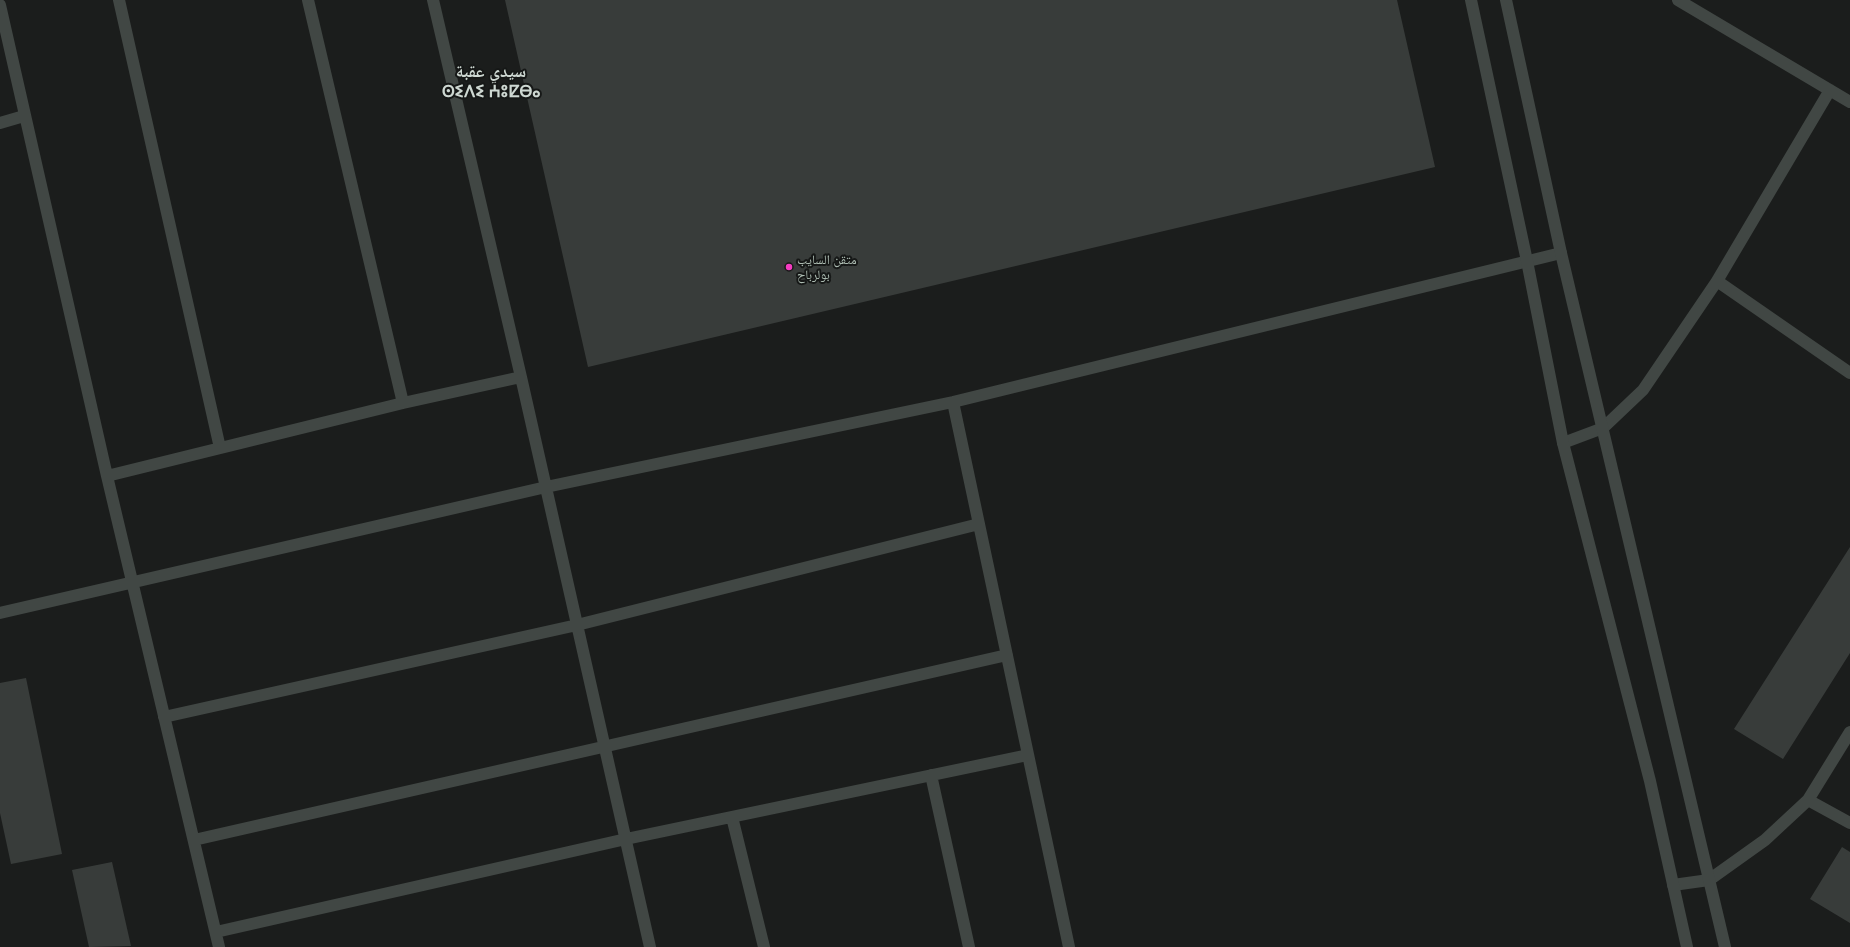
<!DOCTYPE html>
<meta charset="utf-8">
<style>
body{margin:0}
canvas{display:block;background:#1b1d1c}
</style>
<canvas width="1850" height="947"></canvas>
<script>
const ctx = document.querySelector('canvas').getContext('2d');
ctx.lineJoin = 'round';
function fill(path, color) { ctx.fillStyle = color; ctx.fill(path, 'evenodd'); }
function stroke(path, color, width, dash) { ctx.strokeStyle = color; ctx.lineWidth = width; ctx.lineCap = dash ? 'butt' : 'round'; ctx.setLineDash(dash || []); ctx.stroke(path); }
function drawText(font, color, halo, rows, align = 'center') {
  ctx.font = font + ' Helvetica,"Noto Naskh Arabic","Noto Sans Tifinagh",sans-serif'; ctx.lineWidth = 4; ctx.setLineDash([]); ctx.textBaseline = 'middle'; ctx.strokeStyle = halo; ctx.fillStyle = color; for (const [text, x, y, turn = 0] of rows) {
    ctx.save(); ctx.translate(x, y); ctx.rotate((+turn || 0) * Math.PI / 180); ctx.textAlign = isNaN(turn) ? turn : align; if (halo) ctx.strokeText(text, 0, 0); ctx.fillText(text, 0, 0); ctx.restore();
  }
}
const building = new Path2D(`
 M505,0H1397L1435,167L588,367Z
 M1850,547V653L1783,759L1734,729Z
 M26,678L62,854L11,864L0,813V683Z
 M1842,847L1850,852V923L1810,899Z
 M112,862L131,946L89,947L72,870Z`);
const minor = new Path2D(`
 M119,0L220,448
 M308,0L403,403
 M433,0L521,377L650,947
 M1678,0L1850,102
 M0,5L107,476L219,947
 M0,123L24,116
 M1717,281L1850,373
 M953,402L1069,947
 M1563,443L1603,428L1643,390L1717,281L1830,90
 M107,476L403,403L521,377
 M0,613L546,487L953,402L1561,253
 M164,717L577,625L979,524
 M931,775L969,947
 M1808,800L1850,823
 M732,817L764,947
 M194,840L1007,655
 M1673,885L1709,880L1765,840L1808,800L1850,732
 M216,932L626,839L1028,755`);
const tertiary = new Path2D(`
 M1471,0L1527,261L1563,443L1650,781L1687,947
 M1506,0L1561,253L1725,947`);
const markers = [
 [789,267,4,"#f43cc1"]
];
const poiNames = [
 ["متقن السايب",797,260],
 ["بولرباح",797,275]
];
const districtNames = [
 ["سيدي عقبة",491,72],
 ["ⵙⵉⴷⵉ ⵄⵓⵇⴱⴰ",491,92]
];
fill(building, '#383c3a');
stroke(minor, '#414744', 12);
stroke(tertiary, '#414744', 12);
for (const [x, y, r, color] of markers) { const dot = new Path2D(); dot.arc(x, y, r, 0, 2 * Math.PI); ctx.fillStyle = color; ctx.fill(dot); stroke(dot, '#161817', 1.5); }
drawText('13px', '#adbcb2', '#161817', poiNames, 'left');
drawText('bold 17px', '#ced8d2', '#161817', districtNames);
</script>
